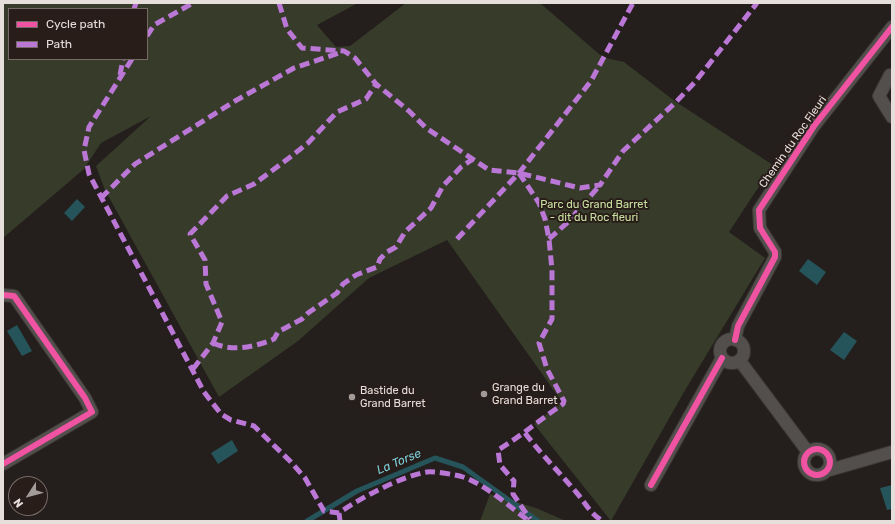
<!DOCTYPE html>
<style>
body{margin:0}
#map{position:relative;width:895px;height:524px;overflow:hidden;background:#241e1c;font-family:Rubik,sans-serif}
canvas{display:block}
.frame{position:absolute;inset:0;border:4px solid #e6dedb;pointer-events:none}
.legend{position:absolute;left:8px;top:8px;width:140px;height:52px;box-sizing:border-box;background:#281d19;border:1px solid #746a67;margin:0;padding:5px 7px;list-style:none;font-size:12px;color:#e6dedb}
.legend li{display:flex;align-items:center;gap:8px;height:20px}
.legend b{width:20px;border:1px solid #746a67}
.north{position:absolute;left:8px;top:476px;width:40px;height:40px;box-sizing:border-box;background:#281d19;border:1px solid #746a67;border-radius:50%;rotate:234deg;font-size:11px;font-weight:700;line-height:16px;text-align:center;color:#e6dedb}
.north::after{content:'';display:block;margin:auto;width:14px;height:18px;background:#a29b98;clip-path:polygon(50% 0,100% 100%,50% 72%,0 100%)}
</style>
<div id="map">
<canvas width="895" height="524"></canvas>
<div class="frame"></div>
<ul class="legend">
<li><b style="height:5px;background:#f153a3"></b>Cycle path</li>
<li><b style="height:5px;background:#ba77d6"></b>Path</li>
</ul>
<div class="north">N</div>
</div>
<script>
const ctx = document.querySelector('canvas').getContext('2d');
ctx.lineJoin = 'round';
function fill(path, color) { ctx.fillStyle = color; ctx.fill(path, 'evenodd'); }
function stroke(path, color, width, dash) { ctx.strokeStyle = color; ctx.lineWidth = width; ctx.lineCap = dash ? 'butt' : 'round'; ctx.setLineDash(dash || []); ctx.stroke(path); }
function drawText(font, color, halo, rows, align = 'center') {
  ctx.font = font + ' Rubik,sans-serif'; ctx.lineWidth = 4; ctx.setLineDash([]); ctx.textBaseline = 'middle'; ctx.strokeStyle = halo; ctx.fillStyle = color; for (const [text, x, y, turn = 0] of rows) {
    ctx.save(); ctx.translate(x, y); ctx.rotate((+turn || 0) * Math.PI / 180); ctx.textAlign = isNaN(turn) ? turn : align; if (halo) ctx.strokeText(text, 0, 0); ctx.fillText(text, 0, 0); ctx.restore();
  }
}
const green = new Path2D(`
 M3,3H358L317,25L336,47L350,46L406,3H540L599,54L606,58L624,62L676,102L773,165L729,232L765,258L684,392L611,521L534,424L562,402L447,240L369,278L298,341L219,397L105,190L96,166L151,116L101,143L84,169L3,238ZM9,9H147V59H9Z
 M490,494L536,508L566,521H480Z`);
const water = new Path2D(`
 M77,199L85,207L72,221L64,213Z
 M808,259L826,272L817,285L799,271Z
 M17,325L32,351L22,356L7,331Z
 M844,332L857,341L844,360L830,350Z
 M232,440L238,451L218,464L211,453Z
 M892,485V509L887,510L880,488Z`);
const stream = new Path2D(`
 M307,521L357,491L435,458L463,467L538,521`);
const minor = new Path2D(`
 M890,75L879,96L892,117
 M3,295L14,296L85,398L92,412L3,464
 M720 351a12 12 0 1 1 24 0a12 12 0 1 1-24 0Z
 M735,340L738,326L775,257V252L760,228L759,210L814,126L892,27
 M740,361L808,452
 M804 462a13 13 0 1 1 26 0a13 13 0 1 1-26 0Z
 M826,471L892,452
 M651,485L722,358`);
const quiet = new Path2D(`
 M279,3L287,29L302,48L344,51L355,58L376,84L409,111L426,128L489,170L519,173L580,188L600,185L623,151L676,102L695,82L757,3
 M134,9L136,3
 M147,36L154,25L193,3
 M132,59L89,127L84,150L89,174L204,392L221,414L231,420L254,426L290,461L305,478L324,511L339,513C360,498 402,476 427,472C434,471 457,475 463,477C486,485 510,507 529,521
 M120,75L123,59
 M519,173L539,203L545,219L549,239L552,270V319L539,343L547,369L564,401L563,404C541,419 521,436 498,450L500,465L514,481L513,494L530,519
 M101,198L135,164L235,101L294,68L342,52
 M457,239L519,173L591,81L633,3
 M549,239L568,222L600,185
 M213,343C233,352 254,347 274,339L278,332L302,319L308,313L337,293L343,284L356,275L377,267L380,259L387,252L396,247L405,232L431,208L443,186L461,167L473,159
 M193,369L213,343L222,322L206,284L205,260L190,234L227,196L254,184L289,158L308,143L337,112L366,99L376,84
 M525,433C541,454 559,472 576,492C585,502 590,514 603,521
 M339,513L340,521`);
const cycleway = new Path2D(`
 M3,295L14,296L85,398L92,412L3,464
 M735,340L738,326L775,257V252L760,228L759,210L814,126L892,27
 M804 462a13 13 0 1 1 26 0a13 13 0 1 1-26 0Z
 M651,485L722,358`);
const markers = [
 [484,394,4,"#a29b98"],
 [352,397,4,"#a29b98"]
];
const streetNames = [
 ["Chemin du Roc Fleuri",793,142,-55]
];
const parkNames = [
 ["Parc du Grand Barret",594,205],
 ["- dit du Roc fleuri",594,218]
];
const poiNames = [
 ["Grange du",492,388],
 ["Grand Barret",492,401],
 ["Bastide du",360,391],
 ["Grand Barret",360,404]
];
const waterNames = [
 ["La Torse",399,462,-23]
];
fill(green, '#373c2a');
fill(water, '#25545a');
stroke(stream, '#25545a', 5);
stroke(minor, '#3c3836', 14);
stroke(minor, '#524f4c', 12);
stroke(quiet, '#ba77d6', 5, [10, 5]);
stroke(cycleway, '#f153a3', 6);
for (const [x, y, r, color] of markers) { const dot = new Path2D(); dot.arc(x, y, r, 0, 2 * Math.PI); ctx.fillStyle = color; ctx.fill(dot); stroke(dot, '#281d19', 1.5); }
drawText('11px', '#e6dedb', '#281d19', streetNames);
drawText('11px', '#cae0a1', '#281d19', parkNames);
drawText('11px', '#e6dedb', '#281d19', poiNames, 'left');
drawText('italic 12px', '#7bd2de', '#281d19', waterNames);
</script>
